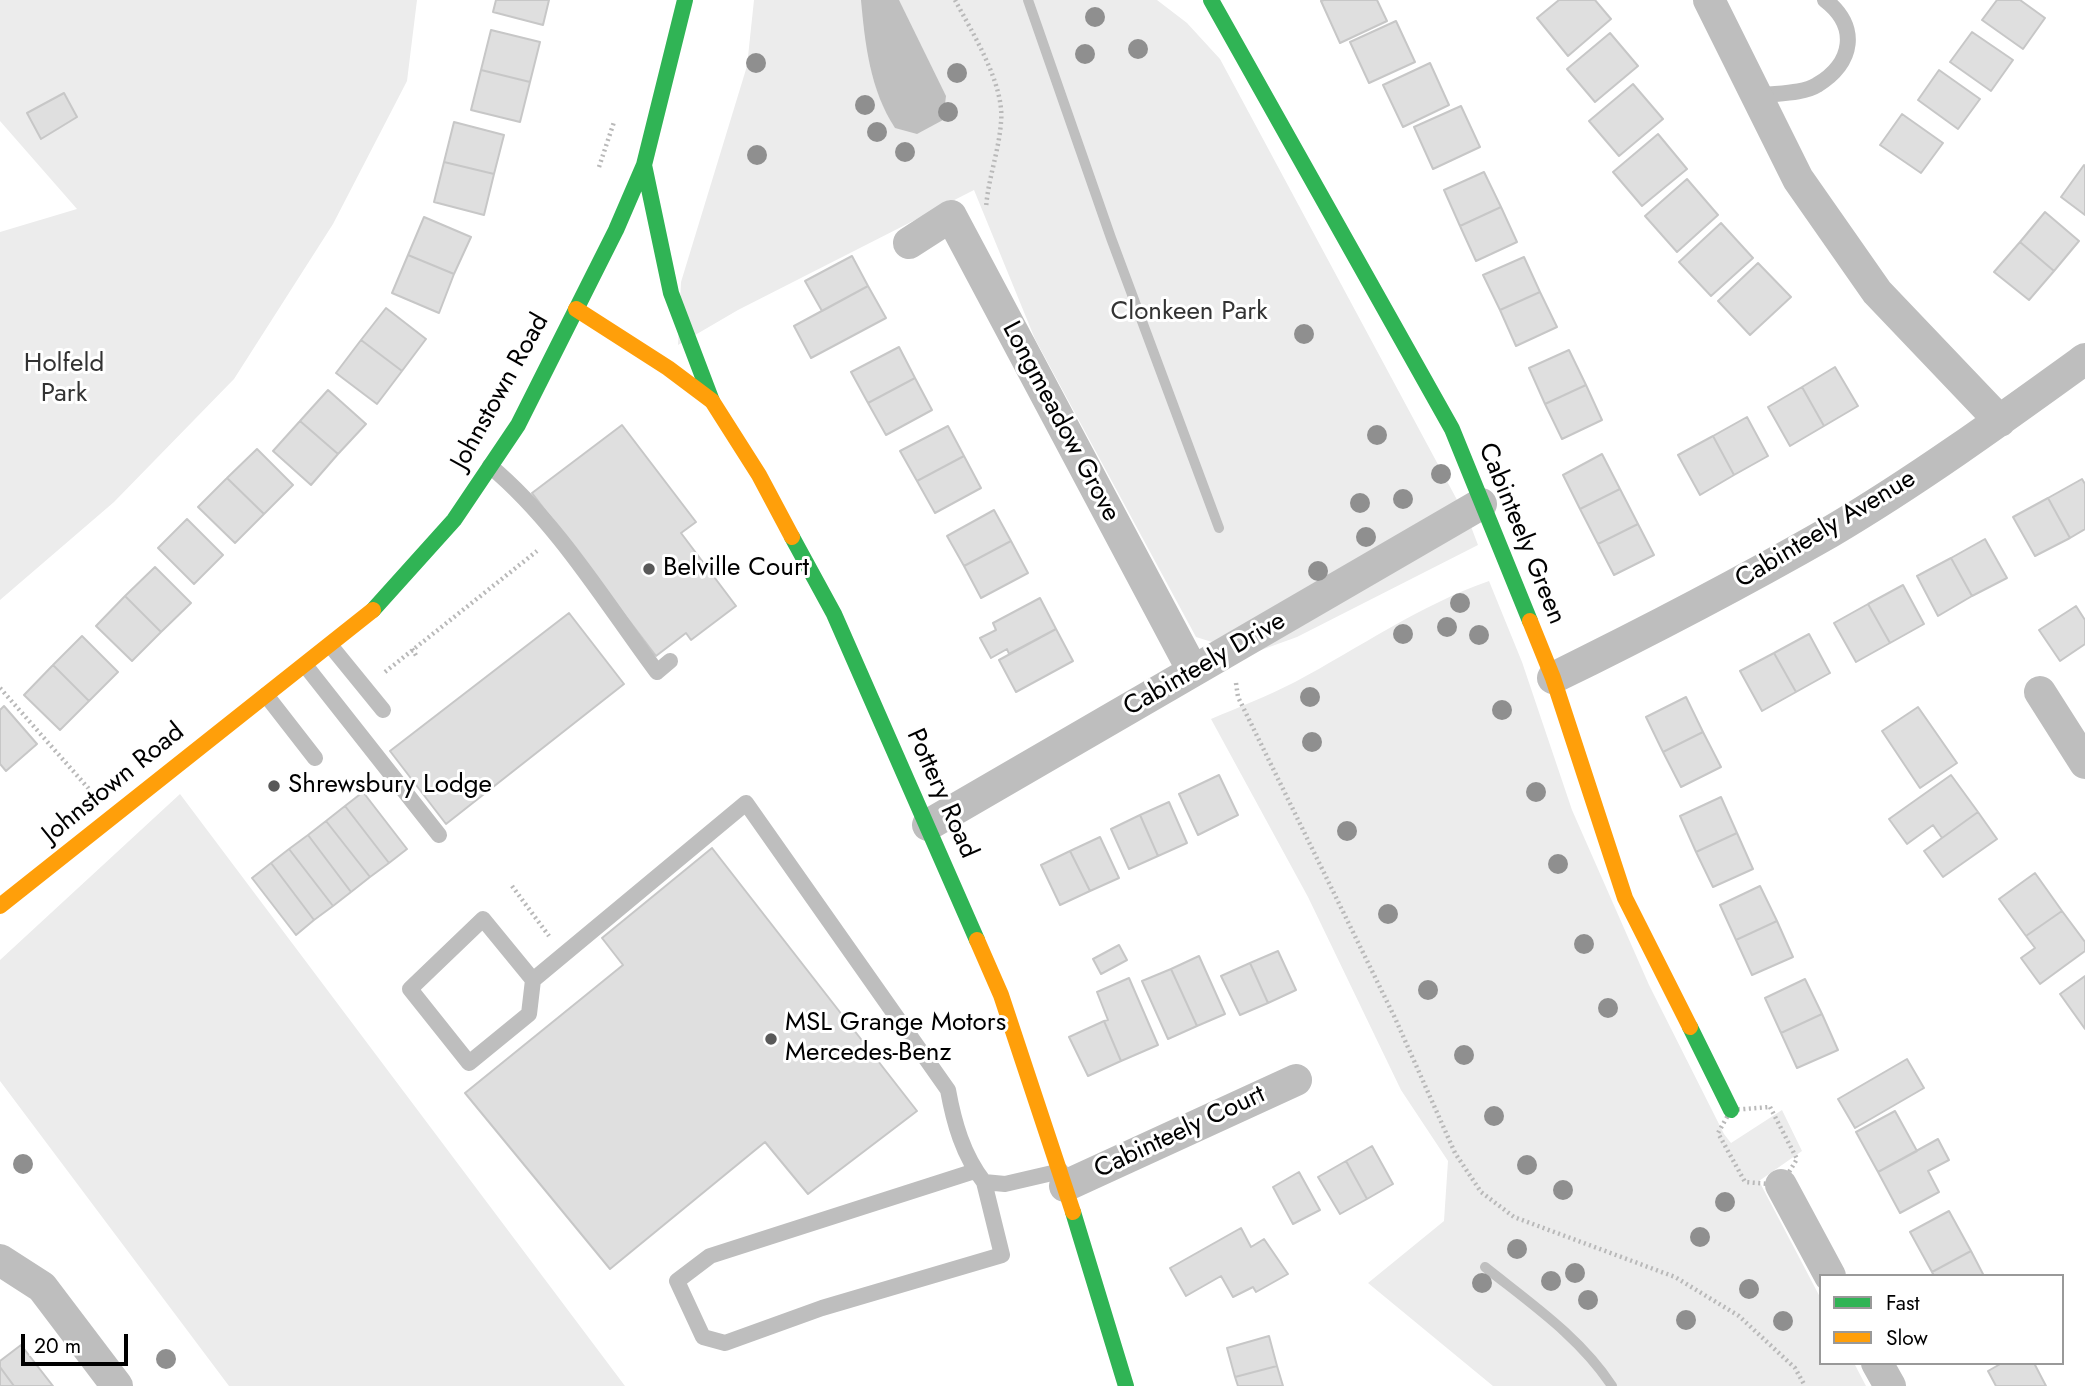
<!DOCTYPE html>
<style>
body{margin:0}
#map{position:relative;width:2085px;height:1386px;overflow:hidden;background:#fff;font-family:Jost,sans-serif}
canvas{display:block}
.legend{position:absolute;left:1819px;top:1274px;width:245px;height:91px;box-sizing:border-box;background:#fff;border:2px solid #999;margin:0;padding:9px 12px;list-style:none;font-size:21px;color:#000}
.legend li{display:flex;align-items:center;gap:14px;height:35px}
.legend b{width:35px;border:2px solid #999}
.scale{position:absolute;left:21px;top:1334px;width:107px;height:32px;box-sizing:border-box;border:4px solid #000;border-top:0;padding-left:9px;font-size:21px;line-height:24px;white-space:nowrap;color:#000;-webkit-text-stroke:5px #fff;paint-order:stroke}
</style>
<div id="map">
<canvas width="2085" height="1386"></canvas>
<ul class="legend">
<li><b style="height:9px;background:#30b455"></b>Fast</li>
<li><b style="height:9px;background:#ff9f0a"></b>Slow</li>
</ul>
<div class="scale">20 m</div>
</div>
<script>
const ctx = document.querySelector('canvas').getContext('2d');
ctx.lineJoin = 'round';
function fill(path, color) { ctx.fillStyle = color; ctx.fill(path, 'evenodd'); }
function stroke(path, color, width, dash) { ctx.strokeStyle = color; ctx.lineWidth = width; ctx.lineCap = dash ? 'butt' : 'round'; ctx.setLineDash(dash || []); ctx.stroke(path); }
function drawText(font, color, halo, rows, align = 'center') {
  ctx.font = font + ' Jost,sans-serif'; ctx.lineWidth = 6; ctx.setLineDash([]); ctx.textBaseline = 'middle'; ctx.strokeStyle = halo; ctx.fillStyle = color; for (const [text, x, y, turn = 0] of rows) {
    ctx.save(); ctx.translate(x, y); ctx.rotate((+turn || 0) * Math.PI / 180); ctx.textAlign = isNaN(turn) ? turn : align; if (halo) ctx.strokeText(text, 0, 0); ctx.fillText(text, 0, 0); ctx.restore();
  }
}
const green = new Path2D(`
 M0,0H417L407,81L333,224L234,379L114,502L0,600V232L77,209L0,121Z
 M754,0H1157L1187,23L1220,59L1470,524L1478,545L1297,637L1250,654L1196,637L1035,339L974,190L738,310L678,345L681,282L747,66Z
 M1489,581L1522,662L1572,810L1649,985L1724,1134L1731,1143L1782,1110L1802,1151L1759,1181L1821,1299V1363H1854L1866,1386H1493L1368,1283L1444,1221L1448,1161L1401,1090L1308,897L1211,719C1239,707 1268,696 1295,682C1359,648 1420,605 1489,581Z
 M180,794L625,1386H229L0,1081V960Z`);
const water = new Path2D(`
 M861,0H899L946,96L943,120L917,134L895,128C870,90 865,44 861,0Z`);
const stream = new Path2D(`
 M1028,0L1111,238L1219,528
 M1485,1267C1530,1303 1580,1337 1612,1386`);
const building = new Path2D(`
 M496,0H549L543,25L493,12Z
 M1324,0H1377L1387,21L1340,43L1321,1Z
 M1559,0H1595L1611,19L1568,56L1537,18Z
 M1997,0H2020L2045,18L2023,49L1982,20Z
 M1396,21L1415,62L1369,83L1350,42Z
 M491,30L540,42L530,82L481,70Z
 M1972,32L2013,60L1991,91L1950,62Z
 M1610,33L1638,66L1595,102L1567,69Z
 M1430,63L1449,105L1403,127L1383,85Z
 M481,70L530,82L520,122L471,110Z
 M1939,70L1980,99L1958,129L1918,100Z
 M1633,84L1663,119L1619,156L1589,121Z
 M64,93L77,117L41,139L27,113Z
 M1461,106L1480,147L1433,169L1414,127Z
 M1902,114L1943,143L1921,173L1880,145Z
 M454,122L504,135L494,174L444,162Z
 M1658,134L1687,169L1642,206L1613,172Z
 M444,162L494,174L484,215L434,202Z
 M2084,165L2085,166V215L2061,197Z
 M1484,172L1501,207L1460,226L1444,190Z
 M1687,179L1718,215L1677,252L1645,216Z
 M1501,207L1517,242L1476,261L1460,226Z
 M2045,212L2079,241L2054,271L2020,242Z
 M424,217L471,237L454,274L408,255Z
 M1721,223L1753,258L1711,296L1679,262Z
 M2020,242L2054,271L2029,300L1994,272Z
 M408,255L454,274L439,313L392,293Z
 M852,256L868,286L822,311L805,281Z
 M1524,257L1540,292L1500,310L1483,275Z
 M1758,263L1791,297L1750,335L1718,301Z
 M868,286L886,318L811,358L794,326Z
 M1540,292L1557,327L1516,346L1500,310Z
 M386,308L426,339L402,371L361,340Z
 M361,340L402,371L377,404L336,373Z
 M899,347L915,378L868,403L851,372Z
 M1569,350L1586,385L1545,404L1529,368Z
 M1835,367L1858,406L1824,426L1802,387Z
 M915,378L932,410L886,435L868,403Z
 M1586,385L1602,420L1562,439L1545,404Z
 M1802,387L1824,426L1790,446L1768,407Z
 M328,390L366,424L338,454L300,421Z
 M1747,417L1768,456L1734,475L1713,436Z
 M300,421L338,454L311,485L273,451Z
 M622,425L696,522L681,533L736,606L691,640L686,633L656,656L532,493Z
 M948,426L964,456L917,481L900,451Z
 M1713,436L1734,475L1700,495L1678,455Z
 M257,449L293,485L264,514L227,478Z
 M1602,454L1620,489L1580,509L1563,475Z
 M964,456L981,488L935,513L917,481Z
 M227,478L264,514L235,543L198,507Z
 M2082,479L2085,484V529L2070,538L2048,498Z
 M1620,489L1638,524L1598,544L1580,509Z
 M2048,498L2070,538L2035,556L2013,517Z
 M994,510L1011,541L964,566L947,536Z
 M187,519L223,555L194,584L158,548Z
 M1638,524L1654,555L1614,575L1598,544Z
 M1985,539L2007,578L1972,596L1951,558Z
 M1011,541L1028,573L981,598L964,566Z
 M1951,558L1972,596L1938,616L1917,576Z
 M155,567L191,603L161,632L125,596Z
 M1903,585L1924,624L1890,643L1868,604Z
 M125,596L161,632L132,661L96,626Z
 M1040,598L1056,629L1009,654L1007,649L991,658L980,638L996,630L993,623Z
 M1868,604L1890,643L1856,662L1834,623Z
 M2076,606L2085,620V644L2060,661L2039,630Z
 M569,613L624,684L446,824L390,751Z
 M1056,629L1073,661L1016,692L999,660Z
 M1809,634L1830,673L1796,692L1774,653Z
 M82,636L118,672L89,701L53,665Z
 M1774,653L1796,692L1762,711L1740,671Z
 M53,665L89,701L60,730L24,695Z
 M1686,697L1703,732L1663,752L1646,717Z
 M4,706L37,744L6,771L0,764V710Z
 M1918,707L1957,763L1920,788L1882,731Z
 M1703,732L1721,767L1681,787L1663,752Z
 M1219,775L1238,815L1198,835L1179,794Z
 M1951,775L1978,812L1942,838L1933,825L1907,844L1889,819Z
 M363,792L407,849L389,863L345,806Z
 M1721,797L1737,833L1696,852L1680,816Z
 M1169,802L1187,843L1158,856L1140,815Z
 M345,806L389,863L370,877L326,821Z
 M1978,812L1997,839L1943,877L1924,851Z
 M1140,815L1158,856L1129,869L1111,829Z
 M326,821L370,877L351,892L308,835Z
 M1737,833L1753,869L1713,887L1696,852Z
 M308,835L351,892L333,906L289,849Z
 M1100,837L1119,878L1090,891L1070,851Z
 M712,848L917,1111L808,1194L765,1142L610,1269L465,1093L623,965L602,938Z
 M289,849L333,906L314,920L271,863Z
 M1070,851L1090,891L1060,905L1041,865Z
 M271,863L314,920L296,935L252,878Z
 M2035,873L2062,911L2026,936L1999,899Z
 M1760,886L1777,921L1736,940L1720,905Z
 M2062,911L2085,942V951L2040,984L2021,958L2035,948L2026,936Z
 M1777,921L1793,957L1752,975L1736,940Z
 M1119,945L1127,960L1101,974L1093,959Z
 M1278,951L1296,990L1268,1003L1250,963Z
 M1199,956L1225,1014L1197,1026L1171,969Z
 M1250,963L1268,1003L1240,1015L1221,976Z
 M1171,969L1197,1026L1168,1039L1142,981Z
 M2085,976V1029L2060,994Z
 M1129,978L1158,1045L1121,1061L1104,1021L1108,1020L1097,992Z
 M1805,979L1822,1014L1781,1033L1765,998Z
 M1822,1014L1838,1050L1797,1068L1781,1033Z
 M1104,1021L1121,1061L1088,1076L1069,1037Z
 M1907,1059L1924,1088L1855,1128L1838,1099Z
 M1895,1111L1917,1151L1878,1172L1856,1132Z
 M1938,1139L1949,1160L1928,1171L1939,1192L1900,1213L1878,1172Z
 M1372,1146L1393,1184L1367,1199L1346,1161Z
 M1346,1161L1367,1199L1340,1214L1318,1177Z
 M1299,1172L1320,1210L1293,1224L1273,1187Z
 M1949,1211L1971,1251L1932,1272L1910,1232Z
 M1241,1228L1251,1247L1264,1239L1288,1274L1256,1292L1253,1287L1233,1297L1221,1276L1186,1296L1170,1268Z
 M1971,1251L1984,1276H1934L1932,1272Z
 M1269,1336L1277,1366L1235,1377L1227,1348Z
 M21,1345L53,1386H14L0,1367V1361Z
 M2002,1363H2034L2046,1386H1996L1988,1371Z
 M1277,1366L1283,1386H1238L1235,1377Z
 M0,1367L14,1386H0Z`);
const path = new Path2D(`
 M955,0C972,32 1005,85 1001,122C999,151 988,179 986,208
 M599,167L614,122
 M412,649L417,657
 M385,672L537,551
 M1236,683L1238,697L1395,1018L1455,1153L1481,1192L1514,1217L1675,1277L1739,1316L1795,1368L1805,1386
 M0,688L89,789
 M512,886L549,936
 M1770,1107L1797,1159L1781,1185L1745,1182L1718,1133L1731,1110Z`);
const lane = new Path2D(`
 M1757,96C1774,93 1803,94 1817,85C1854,63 1859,26 1825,0
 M490,466C557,522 605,602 657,672L670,661
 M330,645L383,710
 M305,665L439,835
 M266,695L315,758
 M533,980L529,1014L469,1063L410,989L483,919L533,980L746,803L948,1090C954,1123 963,1155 984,1182L1005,1184L1061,1171
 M975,1171L710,1256L677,1281L703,1337L725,1343L822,1308L1002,1255L984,1182`);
const street = new Path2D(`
 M1709,0L1798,179L1877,292L2000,421
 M909,243L951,216L1193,671
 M1553,678C1647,632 1739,584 1830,532C1918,480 2002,419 2085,359
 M2040,692L2085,763
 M928,825L1481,504
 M1781,1185L1830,1276
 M1065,1186L1296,1080
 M0,1260L42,1287L117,1386
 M1877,1363L1890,1386`);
const fast = new Path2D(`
 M1211,0L1452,429L1530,621
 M644,165L671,293L712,401
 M792,537L834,614L977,940
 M373,610L454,520L518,425L616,230L644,165L685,0
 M1690,1027L1731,1110
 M1073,1212L1126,1386`);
const slow = new Path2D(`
 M576,309L668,368L712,401L759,475L792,537
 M1530,621L1553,678L1625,898L1690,1027
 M0,906L373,610
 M977,940L1001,995L1073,1212`);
const trees = [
 [1095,17],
 [1138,49],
 [1085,54],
 [756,63],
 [957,73],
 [865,105],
 [948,112],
 [877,132],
 [905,152],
 [757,155],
 [1304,334],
 [1377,435],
 [1441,474],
 [1403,499],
 [1360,503],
 [1366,537],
 [1318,571],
 [1460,603],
 [1447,627],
 [1403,634],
 [1479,635],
 [1310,697],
 [1502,710],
 [1312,742],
 [1536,792],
 [1347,831],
 [1558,864],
 [1388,914],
 [1584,944],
 [1428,990],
 [1608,1008],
 [1464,1055],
 [1494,1116],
 [23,1164],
 [1527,1165],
 [1563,1190],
 [1725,1202],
 [1700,1237],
 [1517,1249],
 [1575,1273],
 [1551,1281],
 [1482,1283],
 [1749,1289],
 [1588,1300],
 [1686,1320],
 [1783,1321],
 [166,1359]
];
const markers = [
 [649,569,7,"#595959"],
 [274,786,7,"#595959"],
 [771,1039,7,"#595959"]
];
const parkNames = [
 ["Clonkeen Park",1189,313],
 ["Holfeld",64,365],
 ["Park",64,395]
];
const streetNames = [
 ["Johnstown Road",501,392,-61],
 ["Longmeadow Grove",1060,422,62],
 ["Cabinteely Avenue",1826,530,-31],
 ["Cabinteely Green",1521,534,68],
 ["Cabinteely Drive",1205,665,-30],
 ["Johnstown Road",114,784,-39],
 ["Pottery Road",941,794,66],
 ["Cabinteely Court",1180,1133,-25]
];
const poiNames = [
 ["Belville Court",663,569],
 ["Shrewsbury Lodge",288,786],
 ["MSL Grange Motors",785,1024],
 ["Mercedes-Benz",785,1054]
];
fill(green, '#ececec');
fill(water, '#bfbfbf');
stroke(stream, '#bfbfbf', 10);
fill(building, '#dfdfdf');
stroke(building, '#c7c7c7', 2);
stroke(path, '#b9b9b9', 4.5, [2, 3.5]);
stroke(lane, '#bebebe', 16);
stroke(street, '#bebebe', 32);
stroke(fast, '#30b455', 16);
stroke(slow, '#ff9f0a', 16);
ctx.fillStyle = '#8f8f8f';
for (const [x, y] of trees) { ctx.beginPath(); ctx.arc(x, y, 10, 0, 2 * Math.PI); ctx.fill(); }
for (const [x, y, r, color] of markers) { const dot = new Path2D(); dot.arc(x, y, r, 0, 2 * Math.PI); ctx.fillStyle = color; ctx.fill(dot); stroke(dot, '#fff', 2.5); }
drawText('26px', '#333', '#fff', parkNames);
drawText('26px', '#000', '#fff', streetNames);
drawText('26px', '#000', '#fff', poiNames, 'left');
</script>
